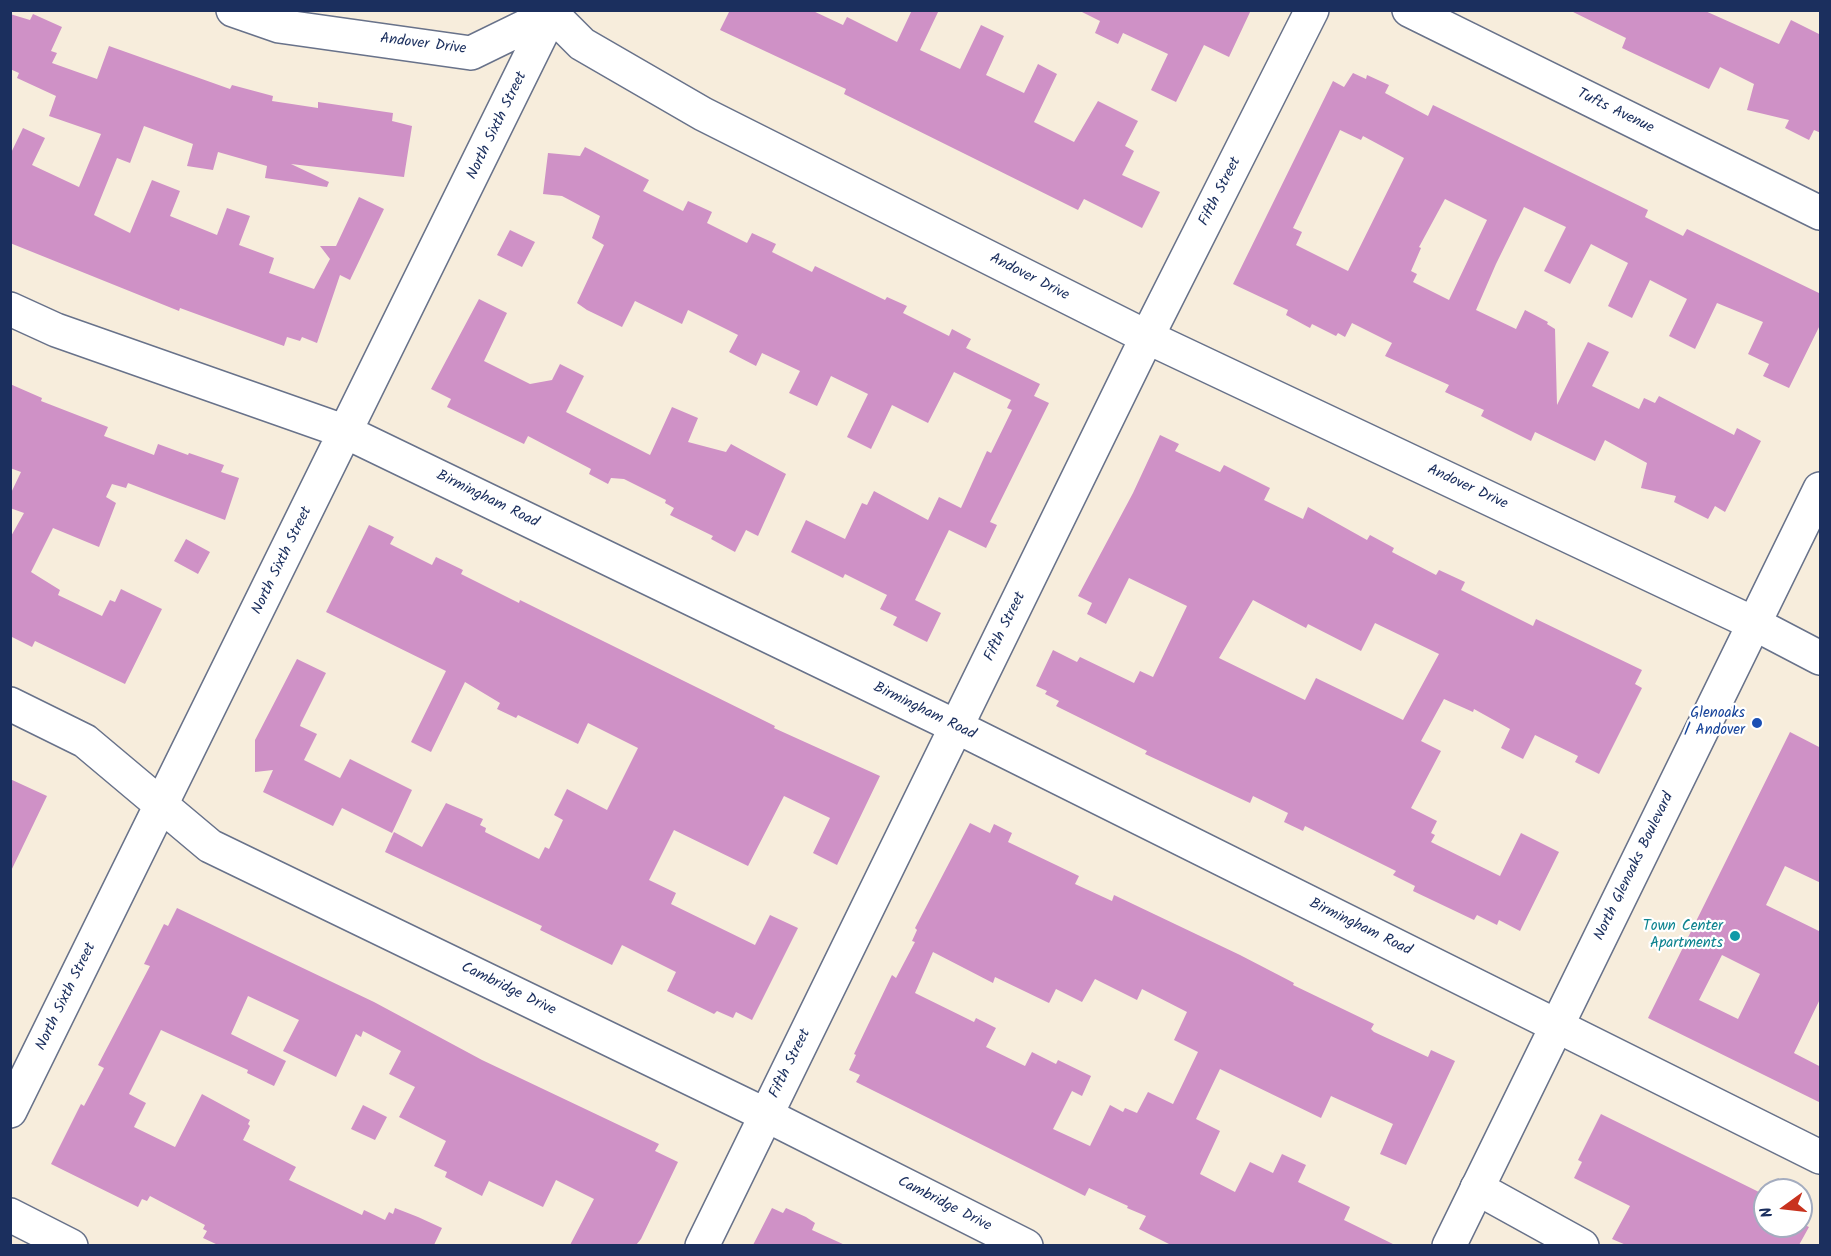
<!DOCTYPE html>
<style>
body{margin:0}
#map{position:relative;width:1831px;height:1256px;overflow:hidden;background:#f7eddc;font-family:Kalam,sans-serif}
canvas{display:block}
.frame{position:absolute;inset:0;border:12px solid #1b2f5e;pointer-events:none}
.north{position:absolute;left:1753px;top:1178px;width:60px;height:60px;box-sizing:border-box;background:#fff;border:2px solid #a4acbf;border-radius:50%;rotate:255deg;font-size:16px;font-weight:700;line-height:24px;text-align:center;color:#1b2f5e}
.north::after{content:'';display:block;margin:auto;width:21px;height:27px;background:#c8321e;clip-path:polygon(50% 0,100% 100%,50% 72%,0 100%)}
</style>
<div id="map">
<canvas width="1831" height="1256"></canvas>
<div class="frame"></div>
<div class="north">N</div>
</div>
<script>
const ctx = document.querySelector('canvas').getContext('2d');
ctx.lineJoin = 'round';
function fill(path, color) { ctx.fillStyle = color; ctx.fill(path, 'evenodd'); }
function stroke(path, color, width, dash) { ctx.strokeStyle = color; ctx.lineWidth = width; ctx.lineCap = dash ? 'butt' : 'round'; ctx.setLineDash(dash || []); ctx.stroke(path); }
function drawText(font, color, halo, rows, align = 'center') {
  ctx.font = font + ' Kalam,sans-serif'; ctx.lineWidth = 4.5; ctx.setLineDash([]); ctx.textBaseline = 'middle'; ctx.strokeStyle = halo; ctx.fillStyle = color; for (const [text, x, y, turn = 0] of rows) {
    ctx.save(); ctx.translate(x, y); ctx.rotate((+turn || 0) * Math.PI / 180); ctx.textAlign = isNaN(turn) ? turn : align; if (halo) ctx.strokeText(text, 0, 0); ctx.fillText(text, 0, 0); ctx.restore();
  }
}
const building = new Path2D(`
 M730,10H811L843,25L847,17L897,42L912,10H939L920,50L960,69L981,25L1004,36L986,75L1024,93L1038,64L1057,74L1034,122L1074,142L1098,101L1138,121L1125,146L1134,151L1122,175L1160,192L1142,228L1084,199L1078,210L844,94L846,89L720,30Z
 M1078,10H1251L1229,57L1204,45L1176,102L1151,90L1168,54L1123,33L1118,44L1095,33L1100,21Z
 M1569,10H1703L1779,44L1791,20L1821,35V133L1814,130L1809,140L1785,128L1789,120L1747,110L1754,84L1720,67L1709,89L1622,48L1626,38Z
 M10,14L30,20L33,14L62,27L51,51L57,53L52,63L97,79L109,46L230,89L232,85L273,96L272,101L318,108V102L393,113L392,121L412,126L404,177L291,164L329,182L327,187L265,178L267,166L218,152L213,170L187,166L193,144L144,126L130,163L117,158L94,215L130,233L152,180L180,191L170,216L217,235L227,208L250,216L239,245L274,258L269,273L314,289L330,259L320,246H336L359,197L384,209L350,280L340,275L317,343L302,337L300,341L287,337L284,346L180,308L179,311L10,243V155L23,128L45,138L32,165L79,187L101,134L49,116L56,96L17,78L19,73L10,69Z
 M1353,73L1366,79L1367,75L1389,85L1385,93L1428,116L1433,105L1648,210L1645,217L1683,236L1687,229L1821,294V323L1789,388L1763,376L1769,364L1748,354L1763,322L1717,303L1695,349L1669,336L1687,299L1650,280L1632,318L1608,306L1628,263L1591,244L1570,284L1544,271L1566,227L1524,207L1496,264L1476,310L1516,329L1525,310L1548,322L1547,324L1555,329L1557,405L1588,342L1609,352L1592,386L1639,409L1644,398L1655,403L1659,396L1734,435L1737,428L1761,441L1725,512L1715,506L1708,519L1674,502L1676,496L1641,488L1647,463L1605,440L1595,461L1535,432L1531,441L1481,416L1484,410L1445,392L1449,385L1385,356L1392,343L1352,323L1345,337L1338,333L1336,336L1312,324L1310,328L1286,315L1288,310L1233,284L1333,81L1344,87ZM1340,130L1361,140L1363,136L1404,158L1348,271L1296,245L1302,232L1293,228ZM1445,199L1487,220L1449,300L1413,282L1417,274L1411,271L1421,248L1419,247Z
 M585,147L649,180L643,191L683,211L688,201L712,212L707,223L747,243L752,233L776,244L772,252L812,272L815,266L885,300L887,297L907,306L903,313L949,336L952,329L971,339L966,348L1040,384L1034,396L1049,403L990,522L997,525L986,548L949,530L915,600L941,613L927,642L893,625L897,617L880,609L887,595L845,574L843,578L791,552L806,520L845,539L862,503L867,505L874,491L928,520L939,497L961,508L987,451L991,453L1012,410L1007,408L1011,400L954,372L928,423L892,405L871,449L847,437L868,394L831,376L817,406L789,393L800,371L762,353L756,366L729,352L738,335L688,310L682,324L635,301L622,327L587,310L577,303L604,245L592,238L600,216L562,196L543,194L548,153L580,156Z
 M510,230L535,242L522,267L497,255Z
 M479,299L507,313L484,361L530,384L552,380L560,364L584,376L566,412L650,455L672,407L698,418L688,442L726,452L731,444L786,474L758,536L746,530L735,552L711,539L713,536L670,515L674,508L665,503L666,500L624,479L611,478L608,484L589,474L591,469L528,436L524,444L447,407L451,399L431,389Z
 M10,384L42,398L41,401L108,427L104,436L154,455L158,444L188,455L189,453L224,465L221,472L239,478L225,520L128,483L126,488L112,484L106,497L116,503L99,547L53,528L31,572L60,590L58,595L102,616L110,600L115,602L121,589L162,609L125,684L35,641L32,647L10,636V538L24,513L10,508V495L21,472L10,468Z
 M1160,435L1179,444L1175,451L1220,472L1224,465L1270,488L1264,500L1303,519L1308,507L1367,540L1370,535L1394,548L1392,552L1436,575L1439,570L1465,582L1461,590L1533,626L1536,619L1642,670L1635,684L1642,688L1599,774L1575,762L1578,756L1535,735L1523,759L1501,748L1510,729L1474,709L1473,712L1444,699L1421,741L1441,751L1411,808L1437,821L1431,833L1435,835L1431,842L1500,876L1521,833L1559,852L1520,931L1499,920L1497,925L1477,915L1474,920L1413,891L1415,886L1393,875L1396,871L1305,826L1303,831L1284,822L1288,813L1253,796L1250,803L1145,754L1147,751L1056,706L1059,701L1045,694L1047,691L1036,686L1053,650L1077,662L1080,657L1134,683L1140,671L1153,677L1187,606L1129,578L1106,624L1087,614L1092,603L1078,596L1133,493ZM1253,600L1306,628L1308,624L1361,651L1375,623L1439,654L1403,720L1316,678L1305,700L1219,658Z
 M369,525L394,537L390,544L432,565L436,557L463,570L461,574L519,603L520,600L775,726L774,728L880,776L837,865L813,853L830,818L784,796L748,866L674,830L649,880L676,893L671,904L755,945L770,915L798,928L752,1020L736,1012L733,1018L717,1011L714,1014L667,991L676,972L622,945L612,965L540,930L542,926L385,852L394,832L422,847L446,803L483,819L480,825L486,828L485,832L539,859L545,847L549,849L563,820L554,815L567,789L607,810L638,748L588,723L578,744L518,715L516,718L497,709L500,703L465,682L431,752L411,742L446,671L326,612Z
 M186,539L210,552L198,574L174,561Z
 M297,659L326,673L301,723L300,726L317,734L304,760L340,778L350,759L412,790L392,833L342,808L333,826L263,792L273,770L255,772V740Z
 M1790,732L1821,748V883L1785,866L1766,905L1821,932V997L1794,1053L1821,1067V1103L1648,1018ZM1722,955L1760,974L1738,1019L1699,1000Z
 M10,779L47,796L10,873Z
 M970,823L990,833L994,824L1012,833L1008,842L1079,876L1075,884L1112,901L1114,895L1240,955L1294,983L1293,985L1374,1024L1371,1029L1374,1032L1428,1057L1431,1050L1455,1061L1406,1165L1380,1154L1393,1124L1331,1096L1321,1118L1220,1069L1196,1119L1220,1131L1200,1174L1235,1192L1250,1162L1273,1173L1282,1154L1306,1165L1298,1182L1350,1207L1344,1220L1395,1245H1171L1139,1229L1146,1216L1127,1208L1128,1206L1089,1188L1085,1196L856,1082L860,1075L849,1070L856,1055L854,1054L892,975L896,978L915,942L912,941L917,930L915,928ZM933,952L993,983L995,977L1049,1003L1056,989L1082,1002L1095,979L1137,1000L1142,989L1187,1012L1174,1040L1198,1052L1173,1104L1148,1092L1137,1113L1125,1108L1123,1112L1110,1105L1090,1146L1053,1129L1072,1091L1082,1096L1091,1076L1058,1060L1056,1064L1032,1052L1025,1066L986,1047L996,1028L976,1018L974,1022L915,993Z
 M177,908L374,1002L482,1060L659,1144L655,1151L678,1162L641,1239L636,1245H570L594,1199L556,1180L543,1207L489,1181L482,1196L445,1177L447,1172L434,1166L446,1141L399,1117L415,1087L389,1074L401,1051L363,1031L361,1037L356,1034L336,1077L283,1051L299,1020L248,996L231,1034L286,1061L274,1086L247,1073L248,1070L161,1030L129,1094L146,1103L134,1127L175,1147L202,1094L250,1120L248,1124L250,1126L243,1140L296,1167L289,1180L362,1215L364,1210L385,1220L389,1212L393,1214L395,1208L418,1217L442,1228L434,1245H218L203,1238L207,1231L203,1229L205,1225L150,1196L147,1201L142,1199L138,1207L51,1164L81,1104L84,1106L104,1068L98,1065L150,966L144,964L164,924L168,926Z
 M363,1105L387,1117L375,1140L351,1129Z
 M1601,1114L1765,1195V1226H1801V1215L1807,1218L1803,1224L1809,1227L1799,1245H1626L1612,1239L1630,1206L1574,1178L1582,1162L1578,1160Z
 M772,1208L783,1213L786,1208L806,1217L815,1223L812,1230L845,1245H753Z`);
const minor = new Path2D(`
 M233,10L279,26L471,53L551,14
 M548,10L582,44L703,114L1147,337L1755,624L1820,658
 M1409,10L1820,213
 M10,309L56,330L346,432L957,727L1820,1157
 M10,704L85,741L210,846L766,1115L1026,1246
 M10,1111L553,10
 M1477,1188L1582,1246
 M10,1215L71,1246
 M702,1246L1147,337L1312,10`);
const major = new Path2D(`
 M1449,1246L1820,489`);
const markers = [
 [1757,723,6,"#1a4fb4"],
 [1735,936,6,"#0f9aa8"]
];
const streetNames = [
 ["Andover Drive",423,45,7],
 ["Tufts Avenue",1615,112,26],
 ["North Sixth Street",498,126,-64],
 ["Fifth Street",1221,192,-63],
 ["Andover Drive",1029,278,27],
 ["Andover Drive",1467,488,25],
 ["Birmingham Road",487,500,26],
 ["North Sixth Street",283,561,-64],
 ["Fifth Street",1006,627,-64],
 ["Birmingham Road",924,712,26],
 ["North Glenoaks Boulevard",1635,867,-64],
 ["Birmingham Road",1360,928,26],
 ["Cambridge Drive",508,990,26],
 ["North Sixth Street",67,997,-64],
 ["Fifth Street",791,1064,-64],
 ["Cambridge Drive",944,1205,27]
];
const transitNames = [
 ["Glenoaks",1745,714],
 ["/ Andover",1745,731]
];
const cultureNames = [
 ["Town Center",1723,927],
 ["Apartments",1723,944]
];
fill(building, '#cf91c6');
stroke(minor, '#68728a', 36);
stroke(major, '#68728a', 36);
stroke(minor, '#fff', 33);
stroke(major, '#fff', 33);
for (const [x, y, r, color] of markers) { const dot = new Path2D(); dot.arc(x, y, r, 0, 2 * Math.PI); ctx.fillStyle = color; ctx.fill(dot); stroke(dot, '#fff', 2); }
drawText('15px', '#1b2f5e', '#fff', streetNames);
drawText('15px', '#164399', '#fff', transitNames, 'right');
drawText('15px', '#0d838f', '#fff', cultureNames, 'right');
</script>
